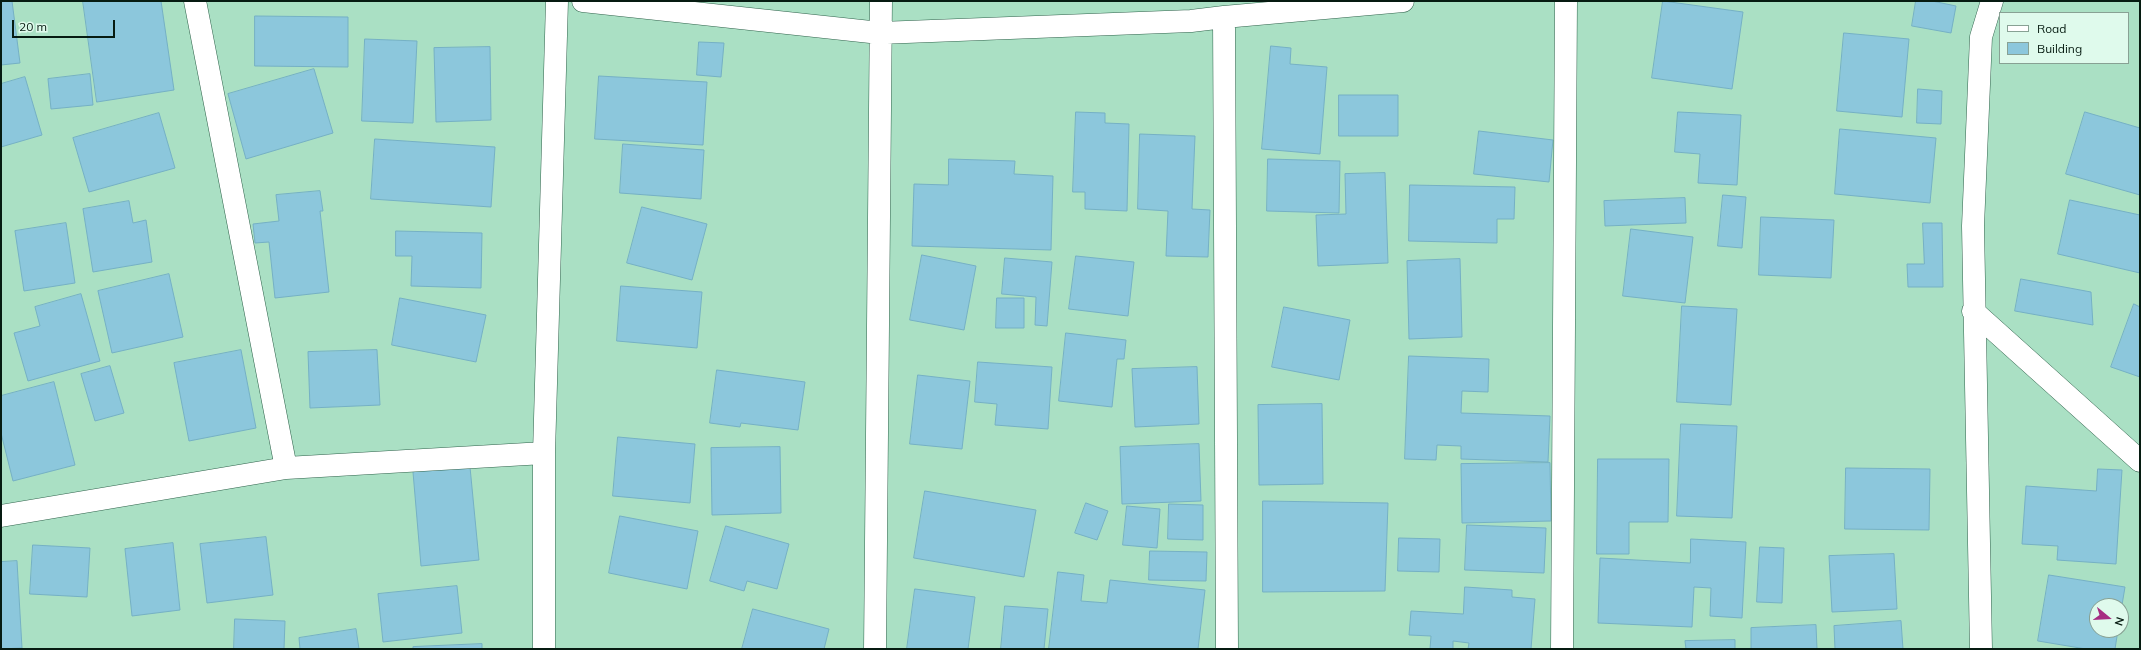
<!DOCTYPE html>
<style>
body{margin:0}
#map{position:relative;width:2141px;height:650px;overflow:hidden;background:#aae0c4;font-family:Mulish,sans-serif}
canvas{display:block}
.frame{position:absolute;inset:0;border:2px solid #061b11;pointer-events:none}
.legend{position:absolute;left:1999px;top:12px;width:130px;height:52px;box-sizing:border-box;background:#dffaec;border:1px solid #88a194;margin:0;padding:5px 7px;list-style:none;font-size:12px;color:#061b11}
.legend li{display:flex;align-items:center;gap:8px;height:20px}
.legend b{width:20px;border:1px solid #88a194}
.north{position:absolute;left:2089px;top:598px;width:40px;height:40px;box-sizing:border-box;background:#dffaec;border:1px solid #88a194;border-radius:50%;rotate:108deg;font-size:11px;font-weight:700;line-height:16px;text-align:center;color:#061b11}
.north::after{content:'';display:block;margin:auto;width:14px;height:18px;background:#a62d82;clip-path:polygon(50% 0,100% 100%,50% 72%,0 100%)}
.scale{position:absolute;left:12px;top:20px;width:103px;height:18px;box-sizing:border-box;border:2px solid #061b11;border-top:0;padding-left:5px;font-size:12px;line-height:14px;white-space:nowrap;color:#061b11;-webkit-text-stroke:3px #dffaec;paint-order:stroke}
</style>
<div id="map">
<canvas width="2141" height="650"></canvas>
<div class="frame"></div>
<ul class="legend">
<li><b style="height:5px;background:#fff"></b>Road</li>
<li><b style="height:11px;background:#8cc7dc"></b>Building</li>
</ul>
<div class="north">N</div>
<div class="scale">20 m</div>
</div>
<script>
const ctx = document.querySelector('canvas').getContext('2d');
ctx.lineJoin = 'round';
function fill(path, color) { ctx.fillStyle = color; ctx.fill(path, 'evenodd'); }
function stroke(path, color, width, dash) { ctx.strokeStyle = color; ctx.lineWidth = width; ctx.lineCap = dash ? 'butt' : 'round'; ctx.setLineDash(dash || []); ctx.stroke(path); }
const building = new Path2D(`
 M1,1H12L20,63L1,65Z
 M83,1H161L174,90L97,102Z
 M1663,1L1743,12L1732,89L1652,78Z
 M1916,1H1932L1956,6L1951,33L1912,26Z
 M255,16L348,17V67L255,66Z
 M1844,33L1909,39L1902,117L1837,111Z
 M365,39L417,41L413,123L362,121Z
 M699,42L724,43L721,77L697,75Z
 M1271,46L1291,48L1290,64L1327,67L1320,154L1262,149Z
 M490,47L491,120L436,122L434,48Z
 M314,69L333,133L246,159L228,94Z
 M90,74L93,105L51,109L48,79Z
 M599,76L707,82L703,145L595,139Z
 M25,77L42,135L1,147V84Z
 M1918,89L1942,91L1941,124L1917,123Z
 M1339,95H1398V136H1339Z
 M1076,112L1105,113V123L1129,124L1127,211L1085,209V192H1073Z
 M1678,112L1741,115L1737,185L1698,183L1700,154L1675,152Z
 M2085,112L2140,128V195L2066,174Z
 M159,113L175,168L89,192L73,138Z
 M1840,129L1936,138L1930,203L1835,194Z
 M1479,131L1553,140L1549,182L1474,174Z
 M1140,134L1195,136L1192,209L1210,210L1208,257L1166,256L1168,211L1138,209Z
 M375,139L495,147L491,207L371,199Z
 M623,144L704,150L701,199L620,193Z
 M949,159L1015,161L1014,174L1053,176L1051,250L912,246L914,184L948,185Z
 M1268,159L1340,161L1339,213L1267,211Z
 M1385,173L1388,263L1318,266L1316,215L1346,214L1345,174Z
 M1410,185L1515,187L1514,219H1497V243L1409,241Z
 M320,191L323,211H320L329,292L275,298L269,242L255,243L253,224L279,221L276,195Z
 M1723,195L1746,197L1742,248L1718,246Z
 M1685,198L1686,223L1605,226L1604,201Z
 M2070,200L2140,215V273L2058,254Z
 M129,201L133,223L146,220L152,262L93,272L83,209Z
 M642,207L707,224L692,280L627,263Z
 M1761,217L1834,220L1831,278L1759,275Z
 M66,223L75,283L24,291L15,231Z
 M1923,223H1942L1943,287H1908L1907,264H1924Z
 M1631,229L1693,237L1685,303L1623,296Z
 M396,231L482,233L481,288L411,286L412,256H396Z
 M922,255L976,266L964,330L910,320Z
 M1076,256L1134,262L1128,316L1069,309Z
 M1005,258L1052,262L1047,326L1035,325L1036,297L1002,294Z
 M1460,259L1462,337L1409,339L1407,261Z
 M169,274L183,337L112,353L98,291Z
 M2021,279L2091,292L2093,325L2015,311Z
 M621,286L702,292L697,348L617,341Z
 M81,294L100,361L28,381L14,333L40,326L35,307Z
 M400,298L486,315L476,362L392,345Z
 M997,298H1024V328H996Z
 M2134,304L2140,307V377L2111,367Z
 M1682,306L1737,309L1731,405L1677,402Z
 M1284,307L1350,320L1339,380L1272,367Z
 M1066,333L1126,340L1124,359H1117L1112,407L1059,401Z
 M241,350L256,428L189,441L174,363Z
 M377,350L380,405L310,408L308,352Z
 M1409,356L1489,359L1488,392L1462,391L1461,413L1550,416L1548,462L1461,459V446L1437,445L1436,460L1405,459Z
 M978,362L1052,367L1048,429L995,425L997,404L975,402Z
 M110,366L124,413L95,421L81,374Z
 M1197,367L1199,424L1135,427L1132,369Z
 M717,370L805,382L798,430L741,423L740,427L710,423Z
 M918,375L970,381L962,449L910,444Z
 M54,382L75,465L13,481L1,433V396Z
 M1322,404L1323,484L1259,485L1258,405Z
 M1681,424L1737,426L1732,518L1677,516Z
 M618,437L695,444L690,503L613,496Z
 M1199,444L1201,501L1122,504L1120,447Z
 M780,447L781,513L712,515L711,448Z
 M1598,459H1669L1668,522H1629V554H1597Z
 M1550,463L1551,521L1462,523L1461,464Z
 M470,467L479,560L421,566L413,472Z
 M1846,468L1930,469L1929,530L1845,529Z
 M2098,469L2122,470L2116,564L2057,560L2058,546L2022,544L2026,486L2096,491Z
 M925,491L1036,510L1024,577L914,558Z
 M1263,501L1388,503L1385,591L1263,592Z
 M1086,503L1108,511L1097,540L1075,533Z
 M1169,504L1203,505V540L1168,539Z
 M1127,506L1160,509L1157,548L1123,545Z
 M620,516L698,531L687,589L609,573Z
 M1467,525L1546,528L1544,573L1465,570Z
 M726,526L789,544L777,589L747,581L744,591L710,581Z
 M266,537L273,595L207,603L200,544Z
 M1399,538L1440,539L1439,572L1398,571Z
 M1691,539L1746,542L1742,618L1710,616L1711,588L1694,587L1692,627L1598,623L1600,558L1690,563Z
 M173,543L180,610L132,616L125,549Z
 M33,545L90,548L87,597L30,594Z
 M1760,547L1784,548L1782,603L1757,602Z
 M1150,551L1207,552L1206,581L1149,580Z
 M1894,554L1897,609L1832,612L1829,556Z
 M17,561L22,648L1,649V562Z
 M1058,572L1084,575L1081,601L1107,603L1110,580L1205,590L1198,649H1049Z
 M2049,575L2125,587L2121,611V606H2097V630H2118L2115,649H2086L2038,641Z
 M457,586L462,633L383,642L378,594Z
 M1465,587L1512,590V597L1535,599L1531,649H1468L1469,643L1453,641V649H1430L1431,636L1409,635L1411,611L1463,614Z
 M915,589L975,597L968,649H907Z
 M1005,606L1048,609L1044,649H1001Z
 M753,609L829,629L824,649H742Z
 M235,619L285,621L284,649H234Z
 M1901,621L1903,649H1835L1834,626Z
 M1816,625L1817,649H1751V628Z
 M356,629L359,649H300L299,638Z
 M1735,640V649H1686L1685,641Z
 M482,644V649H413V647Z`);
const street = new Path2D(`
 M195,1L286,468
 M583,1L880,33L1191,21L1224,17L1403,1
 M1224,17L1227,649
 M1973,311L2140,461
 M1,516L286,468L544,453
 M544,649V453L557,1
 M875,649L881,1
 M1562,649L1566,1
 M1981,649L1973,226L1981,37L1992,1`);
fill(building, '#8cc7dc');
stroke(building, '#75b0c4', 1);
stroke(street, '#30634c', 23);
stroke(street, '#fff', 22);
</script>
